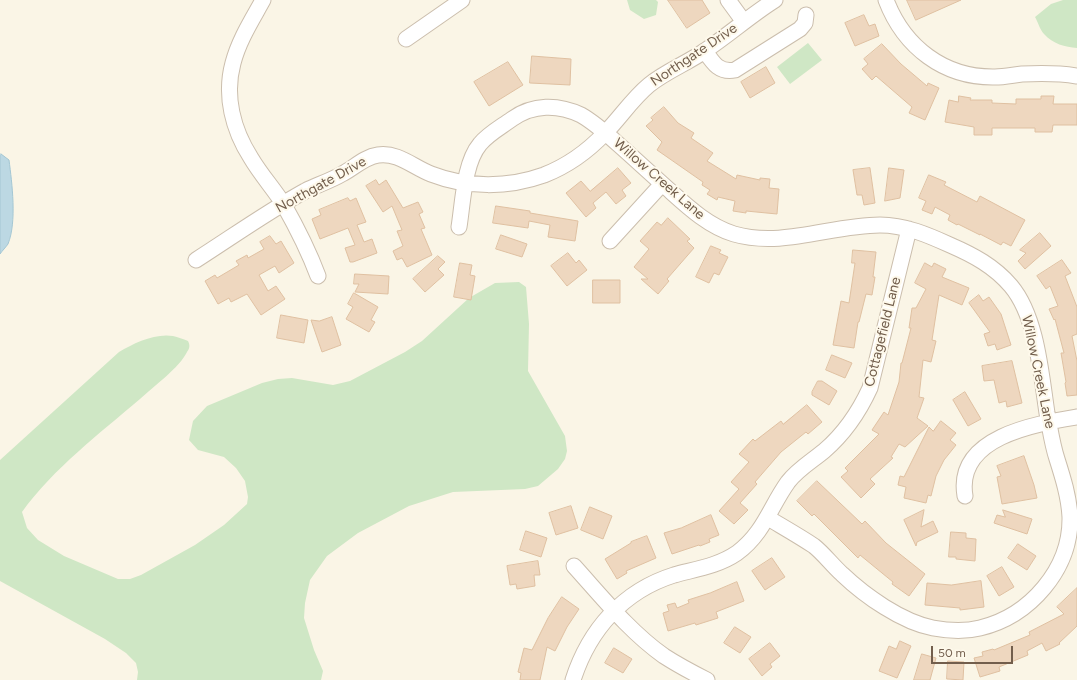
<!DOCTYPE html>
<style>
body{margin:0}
#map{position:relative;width:1077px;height:680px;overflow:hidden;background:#faf5e6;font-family:Figtree,sans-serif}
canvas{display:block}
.scale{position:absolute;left:931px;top:646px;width:82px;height:18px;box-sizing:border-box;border:2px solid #725e4c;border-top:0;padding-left:5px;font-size:12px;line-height:14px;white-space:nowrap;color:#725e4c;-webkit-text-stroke:3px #fef9eb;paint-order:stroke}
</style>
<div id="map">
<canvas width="1077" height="680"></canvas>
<div class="scale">50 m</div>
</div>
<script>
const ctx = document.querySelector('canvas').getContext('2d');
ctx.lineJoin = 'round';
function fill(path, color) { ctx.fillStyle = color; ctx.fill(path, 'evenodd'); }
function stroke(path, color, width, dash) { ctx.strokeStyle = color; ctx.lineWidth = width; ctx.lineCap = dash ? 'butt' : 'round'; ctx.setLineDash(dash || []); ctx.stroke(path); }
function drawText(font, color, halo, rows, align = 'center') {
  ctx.font = font + ' Figtree,sans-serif'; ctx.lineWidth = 4; ctx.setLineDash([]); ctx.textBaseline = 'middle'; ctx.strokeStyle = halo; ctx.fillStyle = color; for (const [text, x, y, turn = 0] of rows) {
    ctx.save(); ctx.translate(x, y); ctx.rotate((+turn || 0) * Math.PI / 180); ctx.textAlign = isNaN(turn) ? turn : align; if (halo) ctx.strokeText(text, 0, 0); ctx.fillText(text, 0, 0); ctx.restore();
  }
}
const green = new Path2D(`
 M627,0H656L658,2L656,15L644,19L630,10Z
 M1063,0H1077V48C1065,47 1053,44 1044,34C1040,30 1038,22 1035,17L1051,4Z
 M808,43L822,60L790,84L777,67Z
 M519,282L526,287L529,324L528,371L565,436L567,451L565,459L558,469L538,486L525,489L453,492L409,506L358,533L327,556L310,580L305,603L304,618L314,650L323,671L321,680H137L138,672L136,663L126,653L105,639L0,581V460L119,352C134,343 155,333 173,336C178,337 183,339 188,341C190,345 190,348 187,352C180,367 153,387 140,399C99,434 54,468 22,512L27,528L38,540L64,556L118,579H130L141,575L195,545L224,525L247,504L248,497L245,481L236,468L224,457L198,450L189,440L193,421L207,406L262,383L278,379L292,378L333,385L350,381L405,352L422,341L469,298L495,283Z`);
const water = new Path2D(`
 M1,154L9,160C12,183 17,222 8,244C6,247 2,251 0,254V155Z`);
const building = new Path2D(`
 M668,0H702L710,13L687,28Z
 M907,0H961L916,20Z
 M864,15L869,26L875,24L879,36L855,46L845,23Z
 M882,44L901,64L927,86L928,83L939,88L925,120L909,113L912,107L876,76L872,80L862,69L868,64L864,59Z
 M532,56L571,59L570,85L530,83Z
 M508,62L523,85L489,106L474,82Z
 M766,67L775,83L750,98L741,82Z
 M959,96L971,98L970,100H992V103L1016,104V99H1041V96H1054L1053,104H1077V125H1053L1052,132H1035V128H992V135H974V127L945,122L949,100L958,102Z
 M664,107L678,123L694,133L691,138L713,153L707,161L736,179L737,175L760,180V178L770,179L769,188L779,189L777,214L746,211V213L733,211L735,201L718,197L717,200L707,194L710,190L702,185L703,182L657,150L662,142L646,126L653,120L651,118Z
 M618,168L631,183L622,190L626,196L616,204L606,192L593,203L596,208L586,217L566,193L581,181L590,191Z
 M870,168L875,203L864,205L862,195H857L853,170Z
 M889,168L904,170L900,198L885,201Z
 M929,175L946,182L944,185L977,202L980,196L1025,220L1011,246L1003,242L1001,245L980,234V235L958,224L957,225L948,220L950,215L935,207L932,214L922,210L926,201L919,198Z
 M376,180L379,185L386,180L403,208L418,202L423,212L419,214L425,228L421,229L432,255L407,267L402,258L397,260L393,251L403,246L397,231L402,230L392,206L383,212L366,186Z
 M348,198L350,201L356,198L366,222L357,225L364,242L372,239L377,253L353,262H350L345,248L355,245L348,228L320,239L312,219L321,215L319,210Z
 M496,206L530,211V213L578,221L575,241L548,237L550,225L529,221L528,228L493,223Z
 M668,218L690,239L687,241L694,248L667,279L669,281L658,294L641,279H648L634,267L649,249L640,241L657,222L661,225Z
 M1040,233L1051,246L1025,269L1018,261L1026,253L1020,250Z
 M501,235L527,244L522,257L496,249Z
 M270,236L276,244L281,241L294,263L279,273L275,266L259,275L268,291L276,286L285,299L261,315L247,294L231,302L229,298L218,304L205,281L215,275L217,278L239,265L236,261L247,255L248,258L264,249L260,242Z
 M711,246L721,250L719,253L728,257L719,275L714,273L709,283L696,277Z
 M853,250L876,252L873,277H875L872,295L866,294L859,322H858L854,348L833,345L841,301L849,303L855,263H852Z
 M568,253L576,263L579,260L587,270L567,286L551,266Z
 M438,256L445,262L438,269L444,275L425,292L413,279Z
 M1062,260L1071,273L1065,276L1077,307V334L1072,336L1077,361V395L1067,396L1065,383L1066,382L1061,353H1064L1055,319L1054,320L1049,309L1058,306L1050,286L1046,289L1037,276Z
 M460,263L472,265L470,275L475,276L471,300L454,297Z
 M925,263L932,267L934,263L946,269L942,277L969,288L962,305L939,295L932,340L936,341L931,362L923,360L919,397L924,398L917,418L928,426L905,447L899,444L891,457L893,458L870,479L875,484L861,498L841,477L848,471L845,468L879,434L872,430L884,412L888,415L899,382L901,363H902L911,328H909L912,308H916L926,289L915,283Z
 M355,274L389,276L388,294L355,292L359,284H354Z
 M593,280H620V303H593Z
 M354,293L378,307L371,320L375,322L369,332L346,319L353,307L348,304Z
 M979,295L983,301L989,297L1001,314L1011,345L997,350L995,344L988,346L984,334L990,332L969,303Z
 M281,315L308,320L304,343L277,338Z
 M332,317L341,345L322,352L311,320L319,321Z
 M832,355L852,363L845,378L826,370Z
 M1012,361L1022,403L1007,407L1006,401L999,403L994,380L984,381L982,366Z
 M818,381H822L837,391L829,405L812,395V392Z
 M965,392L981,419L968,426L953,400Z
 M807,405L822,422L808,434L806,432L781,452L755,482L757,484L740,503L748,510L734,524L719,511L739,489L731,482L749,462L739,454L753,439L755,441L781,421L783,424Z
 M941,421L956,433L950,440L956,445L944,460L936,476L931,496L928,495L926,503L904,498L906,487L898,485L900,476L904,477L929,427L933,431Z
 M1024,456L1034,485L1037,498L1002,504L997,477L1001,476L997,466Z
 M817,481L862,524L865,521L886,543L925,574L909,596L892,584L893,582L860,555L858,558L814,514L812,516L797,501Z
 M571,506L578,528L556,535L549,513Z
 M590,507L612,516L603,539L581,530Z
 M924,510L921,527L933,521L938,532L917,542L916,546L904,520Z
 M1003,510L1032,519L1027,534L994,523L997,515L1005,517Z
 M711,515L719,535L709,539L710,542L700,546L699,545L672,554L664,533L681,528Z
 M526,531L547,538L541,557L520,550Z
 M951,532L966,533V538L976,539L975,561L956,559V557H949Z
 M647,536L656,558L626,571L627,573L617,579L605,559L631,543V542Z
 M1018,544L1036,556L1027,570L1008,558Z
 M772,558L785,577L765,590L752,571Z
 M538,561L540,575H534L535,586L517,589L516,584L510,585L507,566Z
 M1002,567L1014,587L999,596L987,576Z
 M981,581L984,607L960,610V608L925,605L927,583L951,585Z
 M737,582L744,601L716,612L718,618L696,625L695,623L668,631L663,613L669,611L667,605L675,603L677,608L689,603L688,600L710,593Z
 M1077,588V626L1059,643L1060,644L1046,651L1042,643L1027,651L1028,655L999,667L1000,671L980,677L974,658L983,656L982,652L993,649L994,650L1030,635L1029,632L1064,614L1057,607Z
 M562,597L579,609L567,627L555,651L547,647L540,680H520L521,673L518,672L524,648L532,650L548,618Z
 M735,627L751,637L740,653L724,643Z
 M900,641L911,646L897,678L879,671L889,646L896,649Z
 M770,643L780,656L770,664L772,667L762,676L749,659Z
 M614,648L632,659L623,673L605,663Z
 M922,654L936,658L930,680H914Z
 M948,661L964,662L963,680L947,679Z`);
const minor = new Path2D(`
 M263,0C252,20 239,40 233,63C224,96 233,130 251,158C261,175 274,189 284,205C297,228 309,252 318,276
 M728,0L744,22
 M886,0C904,47 944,78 995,77C1004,77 1013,75 1022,74C1041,73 1059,73 1077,76
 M406,39L462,0
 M705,51C713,63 719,73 735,70L800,29L805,23L806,15
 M459,227C463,202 464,163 480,144C488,134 501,127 512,119C533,104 558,104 581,115C595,123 607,134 618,144C635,159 651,174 668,189C688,207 708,226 734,234C782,248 832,225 880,225C905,225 928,235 950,245C973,255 994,266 1011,286C1037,317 1041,374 1047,413C1050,428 1052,444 1057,459C1063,478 1069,497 1070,517C1071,569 1030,616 980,628C964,632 949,631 933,628C902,622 865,596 842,574C832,565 824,554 814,546C799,536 783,527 768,518
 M610,241L662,184
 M196,260C232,237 267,212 305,191C317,185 330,181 342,174C354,168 364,157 378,155C398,152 413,167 431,174C467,188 508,188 544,175C567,166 588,151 605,133C620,118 632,99 649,85C666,71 688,63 706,50C730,34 751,15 775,0
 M965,496C955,437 1035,424 1077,417
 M574,566C602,597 630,632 664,656C678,665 693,673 707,680
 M573,680C589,630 623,591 674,575C696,569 718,566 737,553C764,533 770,507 788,482C798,469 812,461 824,451C845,433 859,412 870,388L909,229`);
const streetNames = [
 ["Northgate Drive",694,55,-34],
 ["Willow Creek Lane",659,179,41],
 ["Northgate Drive",321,185,-29],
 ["Cottagefield Lane",883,332,-76],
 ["Willow Creek Lane",1038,372,78]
];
fill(green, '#cfe7c5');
fill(water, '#bcd8e3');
stroke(water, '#a3c6d3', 1);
fill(building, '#eed7bf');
stroke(building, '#dfc0a1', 1);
stroke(minor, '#cbbead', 17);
stroke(minor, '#fff', 15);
drawText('14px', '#725e4c', '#fef9eb', streetNames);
</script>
